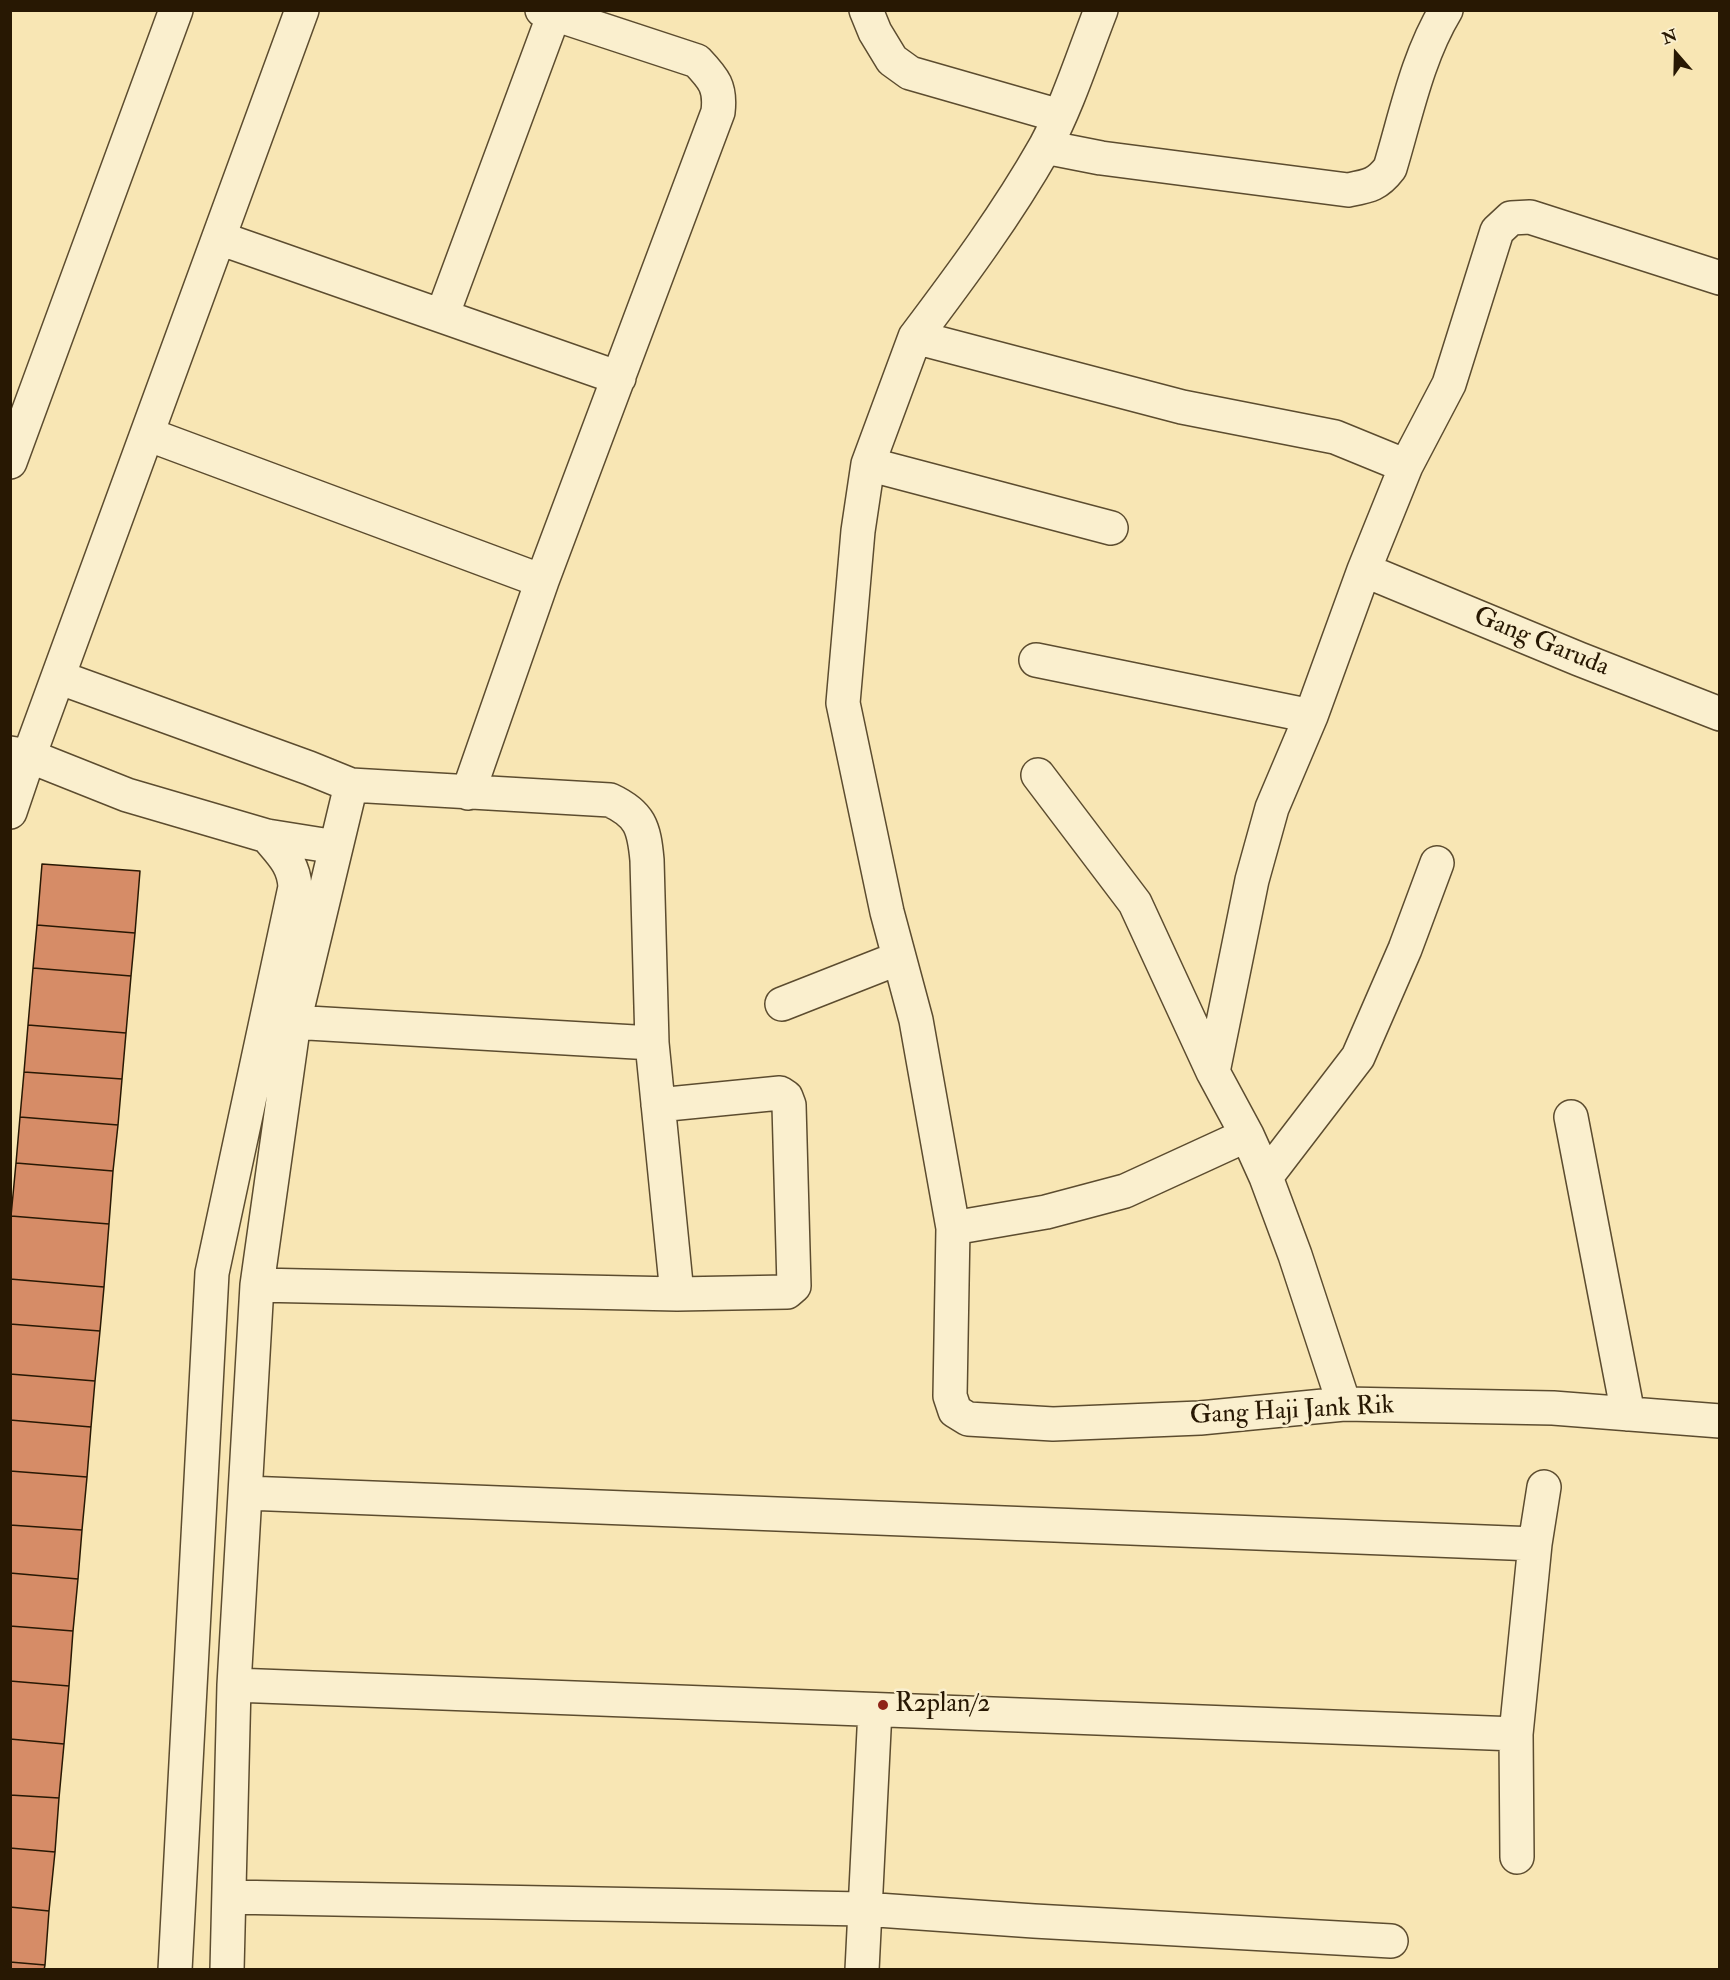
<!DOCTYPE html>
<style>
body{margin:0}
#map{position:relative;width:1730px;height:1980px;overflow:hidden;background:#f8e6b4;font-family:"IM FELL Double Pica",serif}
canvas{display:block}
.frame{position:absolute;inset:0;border:12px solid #281803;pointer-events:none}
.north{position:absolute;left:1646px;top:24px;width:60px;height:60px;-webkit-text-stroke:4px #faefce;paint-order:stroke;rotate:340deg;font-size:16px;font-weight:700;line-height:24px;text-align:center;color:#281803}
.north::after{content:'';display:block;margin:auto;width:21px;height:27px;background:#281803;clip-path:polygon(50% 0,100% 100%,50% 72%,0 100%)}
</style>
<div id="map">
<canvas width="1730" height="1980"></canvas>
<div class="frame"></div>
<div class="north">N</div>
</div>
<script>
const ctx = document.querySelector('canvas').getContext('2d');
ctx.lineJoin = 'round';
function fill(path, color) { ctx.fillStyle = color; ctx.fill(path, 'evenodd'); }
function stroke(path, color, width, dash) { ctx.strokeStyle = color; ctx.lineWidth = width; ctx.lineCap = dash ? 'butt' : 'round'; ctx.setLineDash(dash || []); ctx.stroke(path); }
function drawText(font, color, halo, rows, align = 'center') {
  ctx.font = font + ' "IM FELL Double Pica",serif'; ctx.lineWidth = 5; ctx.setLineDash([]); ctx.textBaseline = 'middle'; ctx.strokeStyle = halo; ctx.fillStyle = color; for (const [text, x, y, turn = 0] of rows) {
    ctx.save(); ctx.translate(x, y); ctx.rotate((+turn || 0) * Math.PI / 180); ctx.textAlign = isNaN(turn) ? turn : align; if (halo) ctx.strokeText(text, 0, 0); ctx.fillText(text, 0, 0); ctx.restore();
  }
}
const building = new Path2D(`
 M42,864L140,871L135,933L37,925Z
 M37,925L135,933L131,976L33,968Z
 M33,968L131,976L126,1033L28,1025Z
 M28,1025L126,1033L122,1079L24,1072Z
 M24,1072L122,1079L118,1125L20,1117Z
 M20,1117L118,1125L113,1171L16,1163Z
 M16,1163L113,1171L109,1224L11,1216Z
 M11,1216L109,1224L104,1287L10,1279Z
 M10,1279L104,1287L100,1331L10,1324Z
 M10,1324L100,1331L95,1381L10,1374Z
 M10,1374L95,1381L91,1427L10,1420Z
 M10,1420L91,1427L87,1477L10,1471Z
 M10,1471L87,1477L82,1530L10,1525Z
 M10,1525L82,1530L78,1579L10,1573Z
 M10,1573L78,1579L73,1631L10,1626Z
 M10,1626L73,1631L69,1686L10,1681Z
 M10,1681L69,1686L64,1744L10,1739Z
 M10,1739L64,1744L59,1798L10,1795Z
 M10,1795L59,1798L55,1852L10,1848Z
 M10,1848L55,1852L49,1911L10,1907Z
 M10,1907L49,1911L45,1965L10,1962Z
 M10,1962L45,1965L44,1970H10Z`);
const minor = new Path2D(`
 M866,10L875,32L892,60L910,73L1060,116
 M1045,147L1101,158L1348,190C1369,186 1377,185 1390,168C1406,115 1417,58 1446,10
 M219,238L619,378
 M442,316L554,14
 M915,337C961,276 1007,214 1045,147C1068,104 1083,56 1101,10
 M147,434L542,581
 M10,462L176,10
 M868,464L1111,528
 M1406,466L1449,384L1497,231L1511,218L1530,217L1720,278
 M1364,570L1579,659L1720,714
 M1036,660L1311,716
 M58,677L309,768L351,785L610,800C640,814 644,827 647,860L652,1043L677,1294
 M10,753L29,756L127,795L267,836L336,847
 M1038,775L1135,903L1213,1072L1247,1135L1266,1177L1295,1255L1344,1404
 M468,793L542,581L718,112C721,87 714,79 697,61L542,10
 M10,812L29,756L302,10
 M782,1004L899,958
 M274,1021L652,1043
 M1213,1072L1252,880L1272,808L1311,716L1364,570L1406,466L1335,437L1182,407L915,337L868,464L858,531L843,703L887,912L916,1020L953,1228L950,1396L955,1411L968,1419L1053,1424L1200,1418L1344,1404L1553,1408L1720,1421
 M1571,1117L1628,1414
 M1266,1177L1358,1057L1405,949L1437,863
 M953,1228L1046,1212L1125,1191L1247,1135
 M257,1285L677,1294L787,1292L794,1286L789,1105L786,1097L780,1093L658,1105
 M246,1493L1535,1544
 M234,1685L1516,1734
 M1517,1857L1516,1734L1535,1544L1544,1487
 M229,1897L863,1909L1034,1921L1391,1941
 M175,1970L212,1273L295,887C294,864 281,853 267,836
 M227,1970L234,1685L257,1285L294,1022L351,785
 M862,1970L875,1710`);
const markers = [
 [883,1705,6,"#8f2418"]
];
const streetNames = [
 ["Gang Garuda",1541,643,22],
 ["Gang Haji Jank Rik",1292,1412,-3]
];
const poiNames = [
 ["R2plan/2",895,1705]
];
fill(building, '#d68c67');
stroke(building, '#281803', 1.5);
stroke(minor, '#5c4c2f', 36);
stroke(minor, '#faefce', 33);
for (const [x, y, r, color] of markers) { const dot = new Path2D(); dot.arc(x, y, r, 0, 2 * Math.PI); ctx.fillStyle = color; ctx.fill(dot); stroke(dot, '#faefce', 2); }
drawText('26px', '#281803', '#faefce', streetNames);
drawText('26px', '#281803', '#faefce', poiNames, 'left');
</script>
